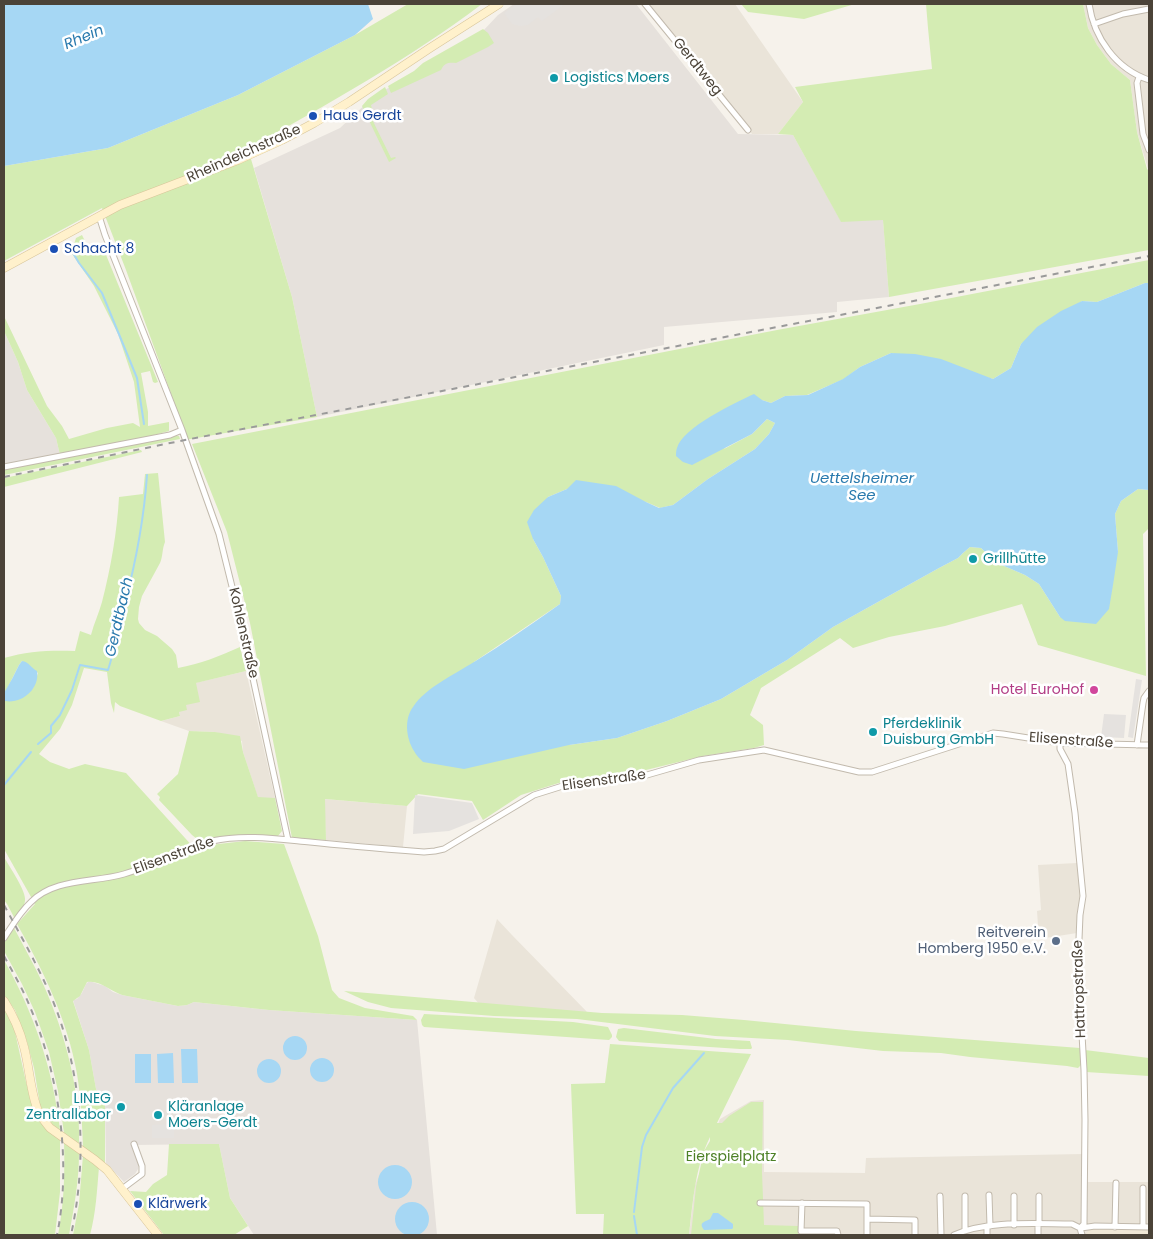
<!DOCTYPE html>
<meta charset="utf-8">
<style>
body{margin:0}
#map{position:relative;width:1153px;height:1239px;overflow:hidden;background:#f6f2eb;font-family:Poppins,sans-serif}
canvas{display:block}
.frame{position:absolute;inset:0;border:5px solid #4b4338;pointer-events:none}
</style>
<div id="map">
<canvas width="1153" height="1239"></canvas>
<div class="frame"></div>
</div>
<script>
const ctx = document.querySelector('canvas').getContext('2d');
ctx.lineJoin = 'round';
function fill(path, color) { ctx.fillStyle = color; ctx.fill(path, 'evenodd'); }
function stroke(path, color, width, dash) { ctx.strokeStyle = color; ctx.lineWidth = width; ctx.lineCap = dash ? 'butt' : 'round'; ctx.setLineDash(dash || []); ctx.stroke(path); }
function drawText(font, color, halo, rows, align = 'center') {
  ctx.font = font + ' Poppins,sans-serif'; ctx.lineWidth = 5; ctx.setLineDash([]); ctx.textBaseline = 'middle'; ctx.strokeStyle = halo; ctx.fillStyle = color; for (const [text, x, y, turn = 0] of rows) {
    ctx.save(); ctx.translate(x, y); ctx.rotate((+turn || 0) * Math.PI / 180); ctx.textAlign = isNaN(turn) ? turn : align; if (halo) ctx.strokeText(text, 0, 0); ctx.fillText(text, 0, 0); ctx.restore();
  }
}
const residential = new Path2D(`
 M649,4H735L803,102L778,134H752L692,57Z
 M1083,4H1149V171L1148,169L1137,132L1130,80L1111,64L1097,45L1088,28Z
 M246,671L275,798H258L243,752L242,741L215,732L189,731L161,721L180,716L179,712L186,705L195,683Z
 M324,799L407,806L403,847L326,840Z
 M1077,863L1081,895L1077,919V933L1039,939L1037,911L1041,910L1038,865Z
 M497,919L512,935L589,1014L480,1005L474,998Z
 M764,1100V1172L865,1173L866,1158L1083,1154V1182H1149V1235H689L695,1185L720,1119L751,1101Z`);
const industrial = new Path2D(`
 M514,4H636L738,134L793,135L841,221L883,219L889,297L837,302V312L664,327V345L317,417L292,297L254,168L340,128L371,99L410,74L482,32L498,15Z
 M4,331L18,362L27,390L56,438L60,455L4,465Z
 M89,981L105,986L113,992L122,995L178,1006L187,1005L194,1002L269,1010L417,1020L437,1235H254L230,1198L219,1144L132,1145L139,1164L138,1169L135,1174L124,1182L106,1163L105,1102L96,1089L89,1050L73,1000L77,999L82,993L86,984Z`);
const education = new Path2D(`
 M1092,1229L1149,1230V1235H1085L1089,1230Z`);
const green = new Path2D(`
 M408,4H482C409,59 328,104 248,149L292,297L317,417L185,440L182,424L126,270L102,208L4,261V166L108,148L238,95L355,35Z
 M741,4H855L804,19L748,12Z
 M926,4H1083L1088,28L1097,45L1111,64L1130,80L1137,132L1147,169L1149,171V250L889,297L883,220L841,222L793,135L778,134L803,102L795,87L932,69L928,28Z
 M483,29L488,33L494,43L488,47L456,63C449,62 444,63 441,70L391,93L388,86L414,71L423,63Z
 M385,87L388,94L371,105L373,113L370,115L391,158L395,157L396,158L389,162L362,106L368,99Z
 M82,235L88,247L97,244L98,247L102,245L158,382L155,383L153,382L150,371L141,373L148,412V426L169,422V431L143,438L60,455L56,438L27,390L18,362L4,331V316L47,406L62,426L69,439L107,428L133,423L140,427L134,382L118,334L94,286L68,248L75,246L74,244L76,238Z
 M1149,260V283H1145L1097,302L1082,301L1021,344L1011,368L993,379L979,375L891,353L860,367L844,379L807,395L785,396L771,403L762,400L724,449L752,434L767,419L775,423L769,434L755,449L708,479L673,505L660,508L646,502L567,489L548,497L533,539L543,557L561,596L560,604L474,662L569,745L617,738L667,721L721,699L787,660L833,627L939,568L958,558L963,553L970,547L981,548L997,563L1025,575L1039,584L1060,617L1118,552L1115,514L1121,501L1138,489L1149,490V528L1143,534L1146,676L1038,645L1022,604L945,626L889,637L853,648L840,638L761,688L750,715L763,725L764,745L754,748L703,756L646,770L565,781L521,795L483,820L472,801L418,794L407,806L325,799L326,840L292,838L250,623L227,532L192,444L777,330L920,304Z
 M176,436H179L180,439L4,475V470Z
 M141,450L142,452L4,487V478Z
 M158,473L165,542C162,549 163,556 160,563L142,596L139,607L138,619L139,623L145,630L157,636L172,649L176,655L178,668C200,664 220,656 240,647L246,671L196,683L200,702L186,705L187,710L179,712L180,716L161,721L120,706L115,702L114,713L111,703L107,672L84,668L72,705L60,729L39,754L50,762L69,769L85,764L126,773L195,849L201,846L245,841L284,844L318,936L332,990L339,998L365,1008L413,1016L417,1020L269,1010L194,1002L187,1005L178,1006L122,995C110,991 100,980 87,982L80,996L73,1001L89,1050L96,1089L105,1102V1163L83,1147C82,1122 81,1098 77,1074C68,1021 43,970 17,924L35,904L4,849V700L5,701L33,688L38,673L22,661L19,665L4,695V658C28,651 51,650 75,651L80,631L91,635C94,623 99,613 102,602C111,567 117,532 119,497L143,494L145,474Z
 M189,731L215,732L240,736L243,752L258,797L275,798L282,831L278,836L235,835L202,840L197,839L192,835L159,800L160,797L157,794L178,774Z
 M4,857C9,866 27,892 25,901C24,908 19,913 15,919L7,904L4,900Z
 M14,928C24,947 35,966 44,986C65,1033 81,1093 79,1144L64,1133L58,1091L49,1052L35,1012L22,984L4,951V943Z
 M4,960C34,1013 53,1069 60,1130L51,1124L45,1116L40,1105L34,1068L27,1042L15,1010L4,995Z
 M344,991L602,1013L682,1015L744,1020L856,1031L1080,1048L1082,1064L1078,1068L1067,1066L970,1057L941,1053L883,1051L788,1040L715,1036L577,1019L494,1016L391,1008L368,1002Z
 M4,1010H5L13,1023L26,1082L35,1113L44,1127L60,1140V1192L55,1235H4Z
 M424,1014L573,1022L608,1027L612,1035V1037L609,1040L424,1027L422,1025L421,1020Z
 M624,1028L716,1039L750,1041L752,1048L751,1049H740L619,1041L616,1037L618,1029Z
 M610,1044L751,1054L717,1123H722L729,1116L751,1102H763L762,1172L764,1225L798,1226V1235H691L696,1187L704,1151L710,1141V1137C695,1167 693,1202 689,1235H603L604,1214H576L571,1084L605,1083Z
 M1085,1050L1149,1058V1076L1086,1072Z
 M64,1142L79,1153C79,1181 74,1208 69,1235H58C64,1204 65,1174 64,1142Z
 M169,1144H219L230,1198L248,1226L234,1235H164L130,1191L146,1192L153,1184L167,1175Z
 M83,1155L99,1167C97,1190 96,1213 90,1235H73L79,1204Z`);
const parking = new Path2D(`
 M517,4H565L542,21L538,17L528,25L520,26L512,24L504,13Z
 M1136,679L1142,680L1133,738L1128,737Z
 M1104,714L1126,715L1124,738L1101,737Z
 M415,795L472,803L479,819L449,831L413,834Z
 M174,1124V1138H152V1125Z`);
const water = new Path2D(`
 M4,4H368L373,19L355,35L238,95L108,148L4,166Z
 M1145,283H1149V490L1138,489L1121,501L1115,514L1118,552L1113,585L1109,609L1096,624L1065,621L1060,617L1039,584L1025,575L997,563L981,548L970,547L963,553L958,558L939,568L833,627L787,660L721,699L667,721L617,738L569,745L464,769L423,762C420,759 416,755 414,751C406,738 404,719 413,707C425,688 455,674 474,662C503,644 532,624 560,604L561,596L543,557L533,539L527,522L534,510L548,497L567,489L576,480L616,486L646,502L659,508L673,505L708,479L755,449L769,434L775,423L767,419L752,434L692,465L683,462L676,456C676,453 676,451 677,448C683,427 735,403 754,394L762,400L771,403L785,396L808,395L843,379L860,367L891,353L915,354L941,359L993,379L1011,368L1021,344L1037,327L1061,311L1082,301L1097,302Z
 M22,661C29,662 31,668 37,671C40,689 22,704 5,701L4,693L12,679L19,665Z
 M283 1048a12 12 0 1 1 24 0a12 12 0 1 1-24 0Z
 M181,1049H197L198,1083H182Z
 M173,1053L174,1083H158L157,1054Z
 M135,1054H151V1083H135Z
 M310 1070a12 12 0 1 1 24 0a12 12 0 1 1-24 0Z
 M257 1071a12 12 0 1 1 24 0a12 12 0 1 1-24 0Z
 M378 1182a17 17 0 1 1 34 0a17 17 0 1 1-34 0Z
 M395 1219a17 17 0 1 1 34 0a17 17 0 1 1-34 0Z
 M713,1213H718L733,1224V1228L732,1229L704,1230C698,1222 705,1222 710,1219C711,1217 712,1215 713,1213Z`);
const stream = new Path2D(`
 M69,246L79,263L102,293L137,378L144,424
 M38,744L51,733V726L60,715L72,690L80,665L108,670C115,648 120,625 125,603C136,561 144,519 147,475
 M4,785L31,752
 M634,1212L642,1147L646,1135L673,1088L704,1053
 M634,1216L637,1235`);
const street = new Path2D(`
 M645,4L748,130
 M1089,4C1094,38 1116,69 1149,80
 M1094,24L1123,14L1149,9
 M1139,77L1137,83L1143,134L1149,150
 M99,216L105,235L182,430L219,534L241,623L288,840
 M4,467L170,435L182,430
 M1060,743V749L1068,764L1075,813L1083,896L1080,915L1078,963L1084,1070L1085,1120L1084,1224L1080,1228L1082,1235
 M1137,745L1143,703L1144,698L1149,691
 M4,938C12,926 20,912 31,902C55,878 93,883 124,874C142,869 159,861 177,854C188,849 200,843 212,841C244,834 278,839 310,842C348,846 386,849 424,852L435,851L444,849L534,795L569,784L647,775L699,760L764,750L859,772H872L993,733L1003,734L1060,743L1149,745
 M122,1189L142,1174V1166L134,1144
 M989,1195L990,1226
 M940,1196L941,1235
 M965,1196V1231
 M1039,1196V1224
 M760,1203L867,1204V1219L915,1220V1235
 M802,1203L801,1231H837L838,1235
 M867,1219V1235
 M1038,1224V1235
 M1014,1225V1196
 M987,1227V1235
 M1115,1227L1116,1183
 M1143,1227V1188
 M1081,1228L1095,1226L1149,1227
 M954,1235C987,1220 1036,1224 1072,1224L1080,1228`);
const secondary = new Path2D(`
 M4,268L120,205L238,160L282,140L314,123L349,102L430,48L499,4
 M4,1001C13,1015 20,1031 24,1047C29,1066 30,1087 36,1105C38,1114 45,1122 50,1128L95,1160L107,1170L158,1235`);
const rail = new Path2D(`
 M4,477L185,440L1149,256
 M4,905C23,940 44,976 58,1014C83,1086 87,1161 71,1235
 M4,956C13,973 23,989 30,1007C59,1074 72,1163 57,1235`);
const markers = [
 [554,78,5,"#0f9aa8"],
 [313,116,5,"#1a4fb4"],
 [54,249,5,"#1a4fb4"],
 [973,559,5,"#0f9aa8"],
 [1094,690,5,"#d1479c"],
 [873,732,5,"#0f9aa8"],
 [1056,941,5,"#5c6f8a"],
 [121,1107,5,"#0f9aa8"],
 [158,1115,5,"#0f9aa8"],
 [138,1204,5,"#1a4fb4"]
];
const streetNames = [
 ["Gerdtweg",697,67,51],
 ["Rheindeichstraße",244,154,-24],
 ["Kohlenstraße",243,633,77],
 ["Elisenstraße",1071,741,4],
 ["Elisenstraße",604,781,-8],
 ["Elisenstraße",174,856,-20],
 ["Hattropstraße",1080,989,-92]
];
const cultureNames = [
 ["Logistics Moers",564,78],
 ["Grillhütte",983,559],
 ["Pferdeklinik",883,724],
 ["Duisburg GmbH",883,740],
 ["LINEG",111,1099,"right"],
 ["Zentrallabor",111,1115,"right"],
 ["Kläranlage",168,1107],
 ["Moers-Gerdt",168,1123]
];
const transitNames = [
 ["Haus Gerdt",323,116],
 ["Schacht 8",64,249],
 ["Klärwerk",148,1204]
];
const hotelNames = [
 ["Hotel EuroHof",1084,690]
];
const serviceNames = [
 ["Reitverein",1046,933],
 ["Homberg 1950 e.V.",1046,949]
];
const parkNames = [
 ["Eierspielplatz",731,1157]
];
const waterNames = [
 ["Rhein",84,38,-23],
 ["Uettelsheimer",862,479],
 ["See",862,496],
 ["Gerdtbach",120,617,-77]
];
fill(residential, '#eae4d9');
fill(industrial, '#e6e1dc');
fill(education, '#f0e7d5');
fill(green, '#d4ecb3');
fill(parking, '#e5e2df');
fill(water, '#a6d7f4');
stroke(stream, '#a6d7f4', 2);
stroke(street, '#c2baad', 7);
stroke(secondary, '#d8c599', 9);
stroke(street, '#fff', 5);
stroke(secondary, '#fff1cc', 8);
stroke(rail, '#9a9a9a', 2, [6, 6]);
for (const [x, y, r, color] of markers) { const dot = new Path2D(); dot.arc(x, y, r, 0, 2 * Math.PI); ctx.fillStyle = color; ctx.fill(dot); stroke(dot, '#fff', 2); }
drawText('14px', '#4b4338', '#fff', streetNames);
drawText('14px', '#0d838f', '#fff', cultureNames, 'left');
drawText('14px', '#164399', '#fff', transitNames, 'left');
drawText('14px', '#b23c85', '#fff', hotelNames, 'right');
drawText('14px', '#4e5e75', '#fff', serviceNames, 'right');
drawText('14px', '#4d8127', '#fff', parkNames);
drawText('italic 15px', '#2879ad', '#fff', waterNames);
</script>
